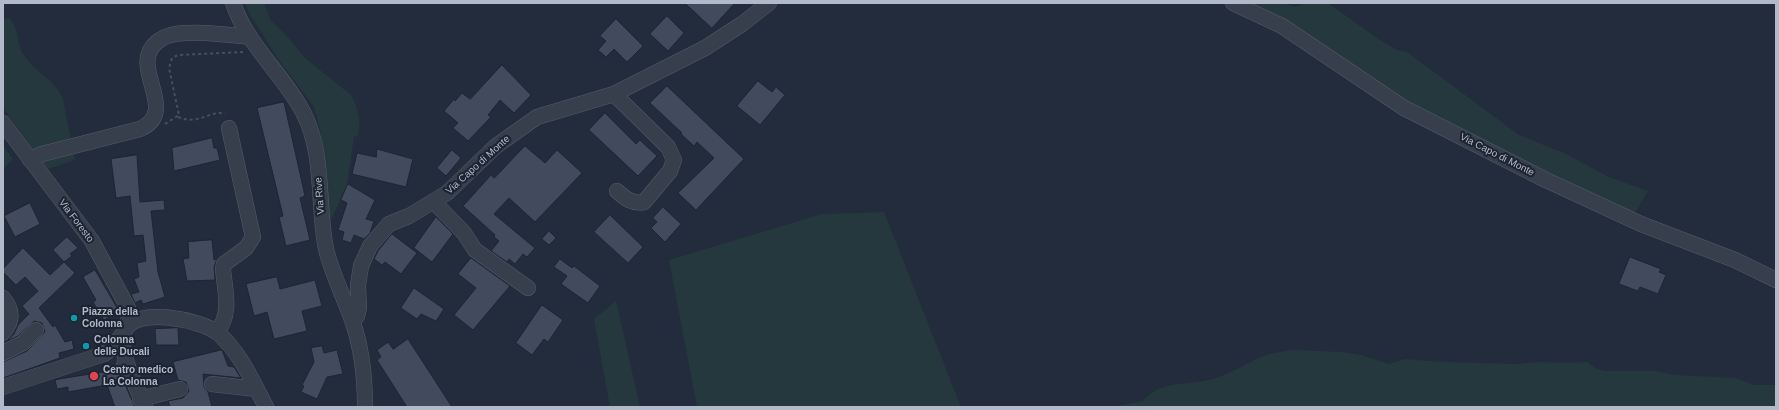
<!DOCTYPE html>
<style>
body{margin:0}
#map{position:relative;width:1779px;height:410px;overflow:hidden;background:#232c3c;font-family:Arial,sans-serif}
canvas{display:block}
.frame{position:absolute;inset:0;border:4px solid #b2b9c8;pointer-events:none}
</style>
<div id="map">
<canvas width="1779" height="410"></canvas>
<div class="frame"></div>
</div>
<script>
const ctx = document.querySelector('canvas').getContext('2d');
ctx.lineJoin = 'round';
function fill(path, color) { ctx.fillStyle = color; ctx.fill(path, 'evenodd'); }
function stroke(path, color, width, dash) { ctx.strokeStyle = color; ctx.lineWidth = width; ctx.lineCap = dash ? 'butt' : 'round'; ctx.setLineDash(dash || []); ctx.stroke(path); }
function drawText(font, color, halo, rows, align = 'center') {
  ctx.font = font + ' Arial,sans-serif'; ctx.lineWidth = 4; ctx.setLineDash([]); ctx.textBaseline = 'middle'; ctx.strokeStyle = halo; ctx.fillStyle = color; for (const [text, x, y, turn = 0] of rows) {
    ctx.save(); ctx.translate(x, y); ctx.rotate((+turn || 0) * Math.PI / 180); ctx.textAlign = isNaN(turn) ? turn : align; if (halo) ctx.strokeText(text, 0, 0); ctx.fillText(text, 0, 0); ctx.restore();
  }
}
const green = new Path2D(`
 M245,3H264L271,21L285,34L305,58L351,95C359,109 361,121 358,137L354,136L347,186L329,224L320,129L314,107L279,60L249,13Z
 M1236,3H1284L1294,7L1307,3H1328L1380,40L1397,50L1407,52L1519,135L1564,153L1609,177L1648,191L1631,219L1430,120Z
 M9,18C21,31 15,42 24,55C35,73 55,79 63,99L75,160L48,169L3,108V20Z
 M3,145L13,159L3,170Z
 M884,212L961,407H697L669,260L822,214Z
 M616,301L640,407H610L594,319Z
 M1291,350L1341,352L1361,355L1389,364L1404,359L1443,362L1517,364C1540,360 1564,364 1587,362L1595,368L1604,371H1656L1675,375L1736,378L1754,385H1776V407H1112L1143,401C1160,380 1184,386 1208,380C1228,376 1243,365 1261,357C1271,353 1281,352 1291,350Z`);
const building = new Path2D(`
 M685,3H735L712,28Z
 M667,16L684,33L668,51L650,34Z
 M616,19L643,46L627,62L614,49L606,57L598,50L606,41L600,36Z
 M502,65L531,95L514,113L500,100L488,115L491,117L468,141L453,128L458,123L444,111L454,99L455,101L462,93L470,99Z
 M758,81L772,92L776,87L785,95L760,125L737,106Z
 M667,86L744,159L696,210L678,193L714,158L697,142L694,146L681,134L682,133L650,103Z
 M284,102L305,196L300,198L310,240L286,246L279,217L283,216L257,108Z
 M605,113L636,144L640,140L657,156L638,176L589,130Z
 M212,138L214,148H217L220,160L174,171L172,148Z
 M525,146L545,163L557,150L582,173L535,222L509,198L494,214L535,248L527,257L523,254L515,264L509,259L507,262L491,251L499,241L494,237L495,235L463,206L491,175L494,178Z
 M377,149L413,159L406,187L352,174L357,153L376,157Z
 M452,150L461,158L446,176L437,168Z
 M137,155L140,202L164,200L165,210L151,211L158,272L165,297L143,304L141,300L135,303L131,294L139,292L134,279L139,277L137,263L146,261L143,235L134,236L130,196L116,198L111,159Z
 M348,184L375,200L366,219L374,221L370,233L364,239L354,235L351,243L342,240L344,232L338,230L347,203L341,200Z
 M30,203L40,224L15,237L4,216Z
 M663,207L681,224L665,242L651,228L657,222L653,218Z
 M610,215L643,247L628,263L594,232Z
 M436,217L453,234L432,262L414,248Z
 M549,231L556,238L549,245L542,239Z
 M392,234L417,253L401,274L385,262L382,265L374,259L378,251Z
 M67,237L78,248L70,254L72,256L64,262L53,250Z
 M212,240L214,260L217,259L214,267L215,280L187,281L183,259L189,258L188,242Z
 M23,248L50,275L64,262L75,273L39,308L53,327L55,325L65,342L72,340L74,349L59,353L60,358L3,378V362L27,351L45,332L42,323L34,321L18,336L7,341L14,334L18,325L29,314L22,306L38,291L25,277L16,285L3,272V269Z
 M1630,257L1661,269L1659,272L1666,275L1658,294L1640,287L1638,291L1619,284Z
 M471,258L510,286L473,330L454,315L476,288L458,274Z
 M560,259L572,268L574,266L600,286L588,303L561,284L567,276L554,267Z
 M95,270L119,311L104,320L93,302L96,300L83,277Z
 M277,277L280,289L315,280L322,306L302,311L307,331L274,339L267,312L254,316L246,284Z
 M414,288L444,309L436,321L421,314L417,319L401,308Z
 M542,305L563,320L548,342L544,339L532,355L516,343Z
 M178,328L179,345H156L155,329Z
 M408,339L452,407H407L377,360L381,357L377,350L388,342L393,349Z
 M322,346L324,353L337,350L343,374L327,377L317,399L301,392L304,386L302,385L314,362L311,348Z
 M222,350L228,366L234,367L241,378L203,374L204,387L208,392L212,407H170L168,401L183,398L189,391L186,382L178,380L173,362Z
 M117,370L122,378L135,407H115L107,385L68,392V387L57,389L55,380Z`);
const path = new Path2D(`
 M178,117C199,126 211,109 225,114
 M165,124L179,115L169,68L172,58L178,55L243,52`);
const minor = new Path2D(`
 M233,3C247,45 283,74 303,112C325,154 317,204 326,249C332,274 344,297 352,320C362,348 365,378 365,407
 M1233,3L1282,26L1404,108L1546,180L1641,224L1735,260L1776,280
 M614,94L668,147L674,160L670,171L644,202C632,204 626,199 617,191
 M3,123L92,241L128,308L129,317L126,328
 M30,160L42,154L140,129C181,111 127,66 157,42C161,39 166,36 171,35C192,30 228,35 250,37
 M434,202L464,233L475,250L528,288
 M3,298C13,310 13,321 3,333
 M353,321L357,316L359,308L358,285L361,266L370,246L389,224L409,216L447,193L496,146L537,117L614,94L705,48L742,24L769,3
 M217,332C232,313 225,292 223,269L224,264L246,248L253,237L229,128
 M3,353L23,343L36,330
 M124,365L130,373L145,407
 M130,373C126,360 120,345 124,332C133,305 202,320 218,333C240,352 253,382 266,407
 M212,384L257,389
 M3,387L104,354L112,348L124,332
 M140,399L180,389`);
const markers = [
 [74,318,4,"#0f9aa8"],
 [86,346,4,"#0f9aa8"],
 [94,376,5,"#e0444e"]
];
const streetNames = [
 ["Via Capo di Monte",1497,155,27],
 ["Via Capo di Monte",478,165,-42],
 ["Via Rive",320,196,-94],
 ["Via Foresto",76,221,53]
];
const poiNames = [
 ["Piazza della",82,312],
 ["Colonna",82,324],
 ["Colonna",94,340],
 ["delle Ducali",94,352],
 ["Centro medico",103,370],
 ["La Colonna",103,382]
];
fill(green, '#25383d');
fill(building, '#424b5e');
stroke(building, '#1e2533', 1);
stroke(minor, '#555c6a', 16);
stroke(path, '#405457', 2, [3, 3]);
stroke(minor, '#373e4c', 15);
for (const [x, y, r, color] of markers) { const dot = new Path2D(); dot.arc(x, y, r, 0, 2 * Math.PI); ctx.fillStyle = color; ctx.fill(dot); stroke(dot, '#1c2331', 1.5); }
drawText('10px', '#b2b9c8', '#1c2331', streetNames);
drawText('bold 10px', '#b2b9c8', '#1c2331', poiNames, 'left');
</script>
